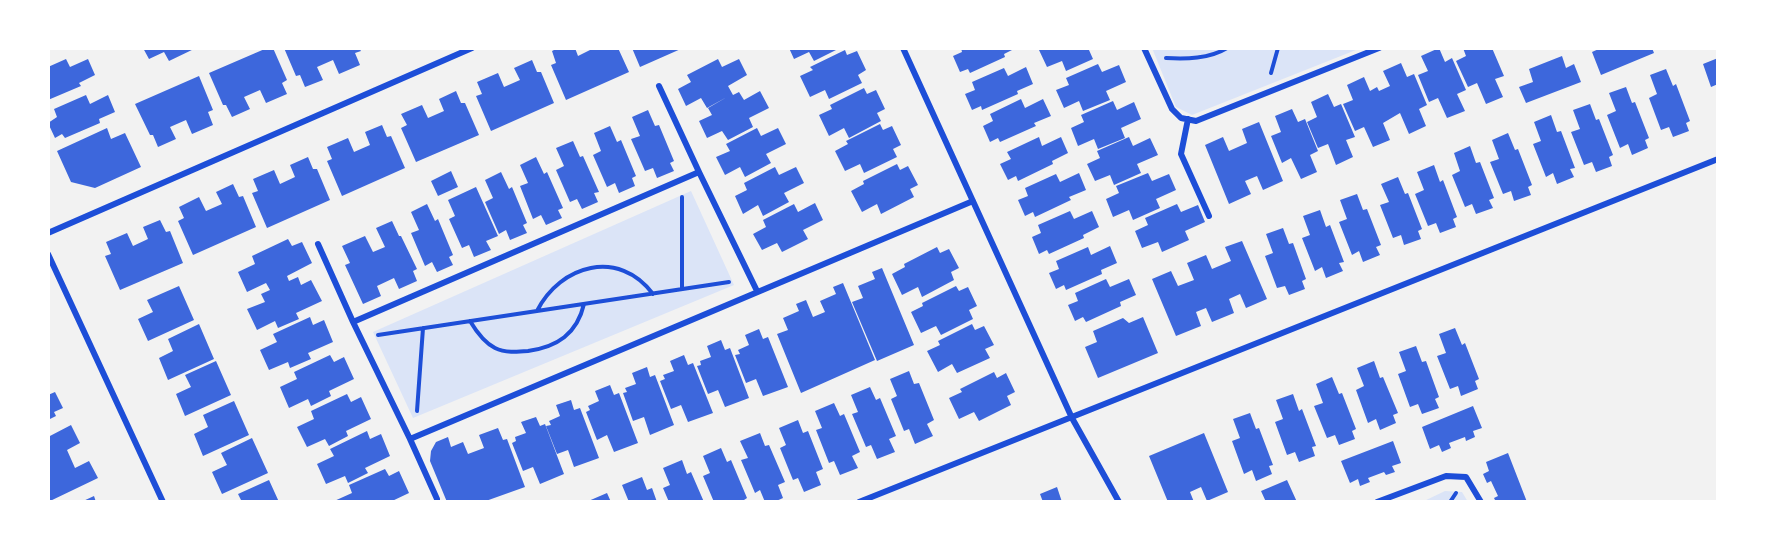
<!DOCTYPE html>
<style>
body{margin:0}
#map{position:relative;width:1766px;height:550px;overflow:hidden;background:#f2f2f2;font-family:"Work Sans",sans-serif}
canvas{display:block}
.frame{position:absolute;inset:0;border:50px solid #fff;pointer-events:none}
</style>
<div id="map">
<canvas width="1766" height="550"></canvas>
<div class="frame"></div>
</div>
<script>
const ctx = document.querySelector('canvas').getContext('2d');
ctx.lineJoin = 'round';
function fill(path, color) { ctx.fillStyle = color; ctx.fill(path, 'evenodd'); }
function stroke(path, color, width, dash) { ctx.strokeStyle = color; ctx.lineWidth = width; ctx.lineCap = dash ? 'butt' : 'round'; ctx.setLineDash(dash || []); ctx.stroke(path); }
const green = new Path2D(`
 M1152,48H1361L1192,115L1176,107Z
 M691,191L734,285L413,418L373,332Z
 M1445,491L1462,492L1468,502H1422Z`);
const building = new Path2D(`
 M143,48H196L169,61L164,52L149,59Z
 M267,48H273L287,80L282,83L287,94L266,103L260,90L244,97L250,109L232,117L226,105H223L209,73Z
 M284,48H359L361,51L355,53L360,65L339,74L333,60L317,67L323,80L305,87L300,75L296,76Z
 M558,48H575L578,56L594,48H618L629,72L566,100L551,65L556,63L552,51Z
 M632,48H683L640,67Z
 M789,48H840L814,61L809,52L794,59Z
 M961,48H1016L1004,54L1005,57L970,73L968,69L960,72L953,56L962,52Z
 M1044,48H1094L1089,50L1093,59L1066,71L1062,61L1047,67L1039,50Z
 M1439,48L1445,62L1452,58L1466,90L1457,94L1465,111L1447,118L1438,98L1429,102L1418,75L1428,71L1421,56Z
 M1463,48H1492L1504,76L1495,79L1503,97L1486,104L1477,83L1468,87L1456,61L1466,56Z
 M1601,48H1652L1654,53L1601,75L1592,52Z
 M845,50L847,55L857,51L866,70L858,75L862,83L829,99L825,90L810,97L800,76L813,70L810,67Z
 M1562,56L1566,68L1574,64L1581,82L1526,103L1519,87L1533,82L1529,69Z
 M1718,58V84L1711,87L1703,64Z
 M66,59L70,67L88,59L95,75L79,83L81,86L48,100V67Z
 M718,59L722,67L739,59L747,75L728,86L733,95L739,92L744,100L760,91L769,108L749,118L753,127L728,140L722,131L707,138L699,121L712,115L708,108L727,97L707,108L701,98L686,106L678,89L691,82L687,75Z
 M532,60L537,72H541L554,103L491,131L476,96L482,94L477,82L498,73L504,87L520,80L514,68Z
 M1401,63L1407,77L1414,74L1427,105L1419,109L1426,126L1409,134L1400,113L1383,123L1390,140L1373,147L1364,127L1355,131L1343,104L1353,100L1347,85L1364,77L1370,91L1377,87L1379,91L1390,86L1383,71Z
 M1098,64L1102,72L1119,65L1126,82L1106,91L1110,100L1083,111L1079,101L1064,108L1056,90L1069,85L1066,78Z
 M1026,67L1033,84L1017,91L1018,94L982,110L981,106L972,110L965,94L975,90L972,82L1004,68L1008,76Z
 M1666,69L1673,86L1676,84L1690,121L1686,123L1689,131L1673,137L1669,127L1661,130L1649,98L1657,94L1650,75Z
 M199,76L213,110L208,112L213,125L192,134L186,120L170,127L176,139L158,147L153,135H150L135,104Z
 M1626,87L1632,103L1635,102L1649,138L1645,140L1648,148L1632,155L1628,144L1620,148L1607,115L1616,111L1609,93Z
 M864,88L867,94L876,90L885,109L877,113L881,121L849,138L844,128L829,136L819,115L832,109L830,105Z
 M456,91L461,103H465L479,135L416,162L401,128L407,125L401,114L422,105L428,118L444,111L439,99Z
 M1328,94L1334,107L1341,104L1355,137L1346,140L1353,157L1336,165L1328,144L1318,148L1307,122L1317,117L1311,102Z
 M86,95L90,104L108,95L115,112L99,119L100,123L65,138L62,134L55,138L48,123L57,117L54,109Z
 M1021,99L1025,108L1043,99L1051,116L1034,123L1036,126L1000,142L998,138L990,142L983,126L993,121L990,114Z
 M1113,101L1117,110L1134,102L1141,119L1121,128L1125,138L1098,149L1094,139L1078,146L1071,128L1084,122L1081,115Z
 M1590,104L1596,120L1599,119L1613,155L1609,157L1612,166L1596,172L1592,162L1584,165L1571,132L1580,129L1573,110Z
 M1292,109L1298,122L1305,119L1318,151L1310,155L1317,172L1301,179L1291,158L1282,163L1271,136L1281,132L1275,116Z
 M648,110L655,126L659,125L674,161L670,163L674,171L657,178L653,168L645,171L631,139L640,136L632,117Z
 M1551,115L1557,132L1561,131L1575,168L1570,169L1574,177L1557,184L1553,173L1546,177L1533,144L1541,141L1534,122Z
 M1259,122L1283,181L1263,190L1257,176L1245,181L1251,194L1229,204L1205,145L1223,137L1229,151L1247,143L1242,129Z
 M880,124L883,130L892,126L901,145L893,149L897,157L864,173L860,164L845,171L835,151L848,144L846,141Z
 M382,125L387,137L391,136L405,168L342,196L327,161L332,159L327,147L348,138L354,152L370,145L365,132Z
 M610,126L617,142L621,140L636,176L632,178L635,186L619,193L615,183L607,187L593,155L601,151L594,133Z
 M107,128L111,139L125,133L141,167L95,188L71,182L57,151Z
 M757,128L761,136L778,128L786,144L766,154L771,163L745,177L740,167L725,175L716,157L730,151L726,144Z
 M1508,133L1515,150L1518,149L1532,185L1528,187L1531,195L1514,201L1511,191L1503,194L1490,162L1499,159L1492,140Z
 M1039,137L1042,146L1061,137L1068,153L1052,161L1053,164L1018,181L1016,176L1008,180L1000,164L1011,159L1007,152Z
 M1129,137L1133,146L1150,138L1158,155L1137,164L1141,173L1114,185L1110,175L1095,181L1087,164L1100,158L1097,151Z
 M573,141L580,157L583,156L599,192L594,193L598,202L582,209L577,199L570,202L556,170L564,166L556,148Z
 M1470,146L1476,163L1480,162L1494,198L1489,200L1493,208L1476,214L1472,204L1465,207L1452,175L1460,171L1454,153Z
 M308,157L313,169H317L330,200L267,228L252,193L258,191L253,179L274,170L280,184L295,177L290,165Z
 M536,157L544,174L547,172L563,208L558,210L562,218L546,225L541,215L533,219L520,186L528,183L520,165Z
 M897,164L900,170L908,166L918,185L910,189L914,197L881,214L877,204L862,212L851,191L864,184L863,181Z
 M1434,165L1440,182L1443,180L1457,217L1453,219L1456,227L1440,233L1436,223L1428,226L1415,194L1424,190L1417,172Z
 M775,167L779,175L796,167L804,183L784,193L789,202L763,216L758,205L743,214L735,196L747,190L744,183Z
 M451,171L458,187L438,196L431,181Z
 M501,172L509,189L512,187L527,223L523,225L527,233L510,240L506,230L499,234L485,202L493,198L485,180Z
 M1079,173L1086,190L1069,197L1071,200L1035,217L1033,212L1025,216L1018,200L1028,196L1025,188L1056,174L1060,182Z
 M1148,173L1152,181L1169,174L1176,190L1156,199L1160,208L1133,220L1129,210L1113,217L1106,199L1119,193L1116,186Z
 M1398,177L1405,194L1408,193L1422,229L1418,231L1421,239L1404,245L1401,235L1393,238L1380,205L1389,202L1381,184Z
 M233,184L239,197L243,196L256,227L193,255L178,221L184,218L179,207L199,197L206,211L222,204L216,192Z
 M476,187L498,236L486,241L491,250L474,257L469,245L462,248L449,219L455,216L448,200Z
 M1357,194L1363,210L1367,209L1381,245L1376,247L1380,255L1363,262L1359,251L1352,255L1339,222L1347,219L1340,200Z
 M815,203L823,220L803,230L808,239L782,252L777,243L762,250L753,234L766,227L763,220L794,204L798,212Z
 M427,204L435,221L438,219L453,255L449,257L453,265L437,272L432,262L425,266L411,233L419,230L411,212Z
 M1177,204L1181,212L1198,205L1205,222L1185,231L1189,240L1162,252L1158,242L1142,248L1135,231L1148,225L1145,218Z
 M1320,210L1326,227L1330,225L1344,262L1339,263L1343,271L1326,278L1322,267L1315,271L1302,238L1310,235L1303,216Z
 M1070,211L1074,219L1092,211L1099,227L1083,235L1084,238L1049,254L1047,250L1039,254L1032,237L1041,233L1038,225Z
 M160,220L166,232L170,231L183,263L120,290L105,256L111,254L106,242L127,233L133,246L148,239L143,227Z
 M392,221L399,236H401L417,269L413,271L417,281L399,289L394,278L377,286L381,296L363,304L345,265L350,263L342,246L365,236L373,252L385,247L376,228Z
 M1283,228L1289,244L1293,243L1306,279L1302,281L1305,289L1289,295L1285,286L1277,288L1265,256L1273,253L1266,234Z
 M288,239L292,246L302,242L312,263L287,276L289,281L298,277L301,285L311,280L322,301L296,313L299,319L278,328L275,321L257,330L247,309L265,302L261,294L270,290L266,283L247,292L238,272L255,264L252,256Z
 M1242,241L1267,299L1246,308L1240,294L1229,299L1234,313L1212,322L1206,308L1196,312L1201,326L1176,336L1152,279L1171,271L1178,286L1194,280L1187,263L1206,255L1212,269L1231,261L1225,247Z
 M1110,246L1117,263L1101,270L1102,274L1066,290L1064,285L1056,289L1049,273L1059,269L1056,261L1088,247L1091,255Z
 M937,247L940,253L949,249L959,268L951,272L954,280L922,297L918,287L902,295L892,274L905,267L904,264Z
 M882,268L914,345L877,361L852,302L863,298L858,286L875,279L872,272Z
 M1106,279L1110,287L1129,279L1136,295L1120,302L1121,306L1086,322L1083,317L1075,321L1068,305L1078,301L1075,293Z
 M843,283L875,360L801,393L777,334L788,330L783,318L799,311L796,304L806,300L813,317L825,312L820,301L836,294L833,287Z
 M179,286L194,320L148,341L138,319L153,312L147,300Z
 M956,286L959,291L968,287L977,306L969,310L973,319L941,335L936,326L921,333L911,312L923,306L922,303Z
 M310,317L313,325L324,320L333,342L308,353L311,359L290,368L288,362L269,370L260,350L277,342L273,334Z
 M1143,317L1158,353L1098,378L1085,347L1097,342L1093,331L1123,318L1129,323Z
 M199,324L214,359L168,380L159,358L173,351L168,339Z
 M972,324L975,330L984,326L994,345L985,349L990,358L957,373L952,364L938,372L927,351L940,345L938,341Z
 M1455,328L1462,345L1465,343L1479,379L1475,381L1478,389L1461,396L1458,386L1450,389L1437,356L1446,353L1439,334Z
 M759,329L763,339L768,337L788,387L763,396L756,379L746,383L735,355L740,354L738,350L749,345L745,335Z
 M721,340L725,350L730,348L749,398L725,407L718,390L708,394L697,366L701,365L700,361L711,357L707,346Z
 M1416,346L1422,362L1426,361L1439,397L1435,399L1439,408L1422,414L1418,404L1410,407L1398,374L1406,371L1399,352Z
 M330,355L334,362L344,357L354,379L329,391L331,396L311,406L308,399L289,408L280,387L297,379L294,372Z
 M684,355L688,365L693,363L713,413L688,422L681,405L671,409L660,381L665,379L663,375L674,371L670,361Z
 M216,361L231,395L185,416L176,394L191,387L185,375Z
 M1374,361L1380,378L1383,377L1398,413L1393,415L1396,423L1380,430L1376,419L1368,423L1356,390L1364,386L1357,368Z
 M647,367L650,377L655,375L674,425L650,435L644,417L633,421L623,393L627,392L625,388L636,384L632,373Z
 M909,371L914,384L919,383L934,420L927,424L933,436L915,444L909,429L904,431L891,399L897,396L890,379Z
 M994,372L997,378L1006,373L1015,392L1007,396L1011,405L979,421L974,412L959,419L949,398L962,392L960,389Z
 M1332,377L1339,394L1342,393L1356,429L1352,431L1355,439L1339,445L1335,435L1327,438L1314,406L1323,403L1316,384Z
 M610,385L614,395L619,393L638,443L614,452L607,435L597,440L586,412L590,410L588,406L599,401L595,391Z
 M870,387L876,400L880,398L896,436L889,439L895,452L877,459L871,445L866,447L852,414L858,412L851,395Z
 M55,392L63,408L54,412L56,416L48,420V395Z
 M347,394L351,402L361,397L371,419L346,431L348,436L329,446L325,439L307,447L297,427L314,419L311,411Z
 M1293,394L1299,411L1302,409L1316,446L1312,447L1315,456L1299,462L1295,452L1287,455L1275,422L1283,419L1276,400Z
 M571,400L574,410L580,408L599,458L574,467L568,450L557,454L546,426L551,425L549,421L560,416L556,405Z
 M234,401L249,435L203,456L194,434L208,427L203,415Z
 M834,403L840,416L844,414L860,452L852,456L858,468L840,475L834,461L829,463L816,430L822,428L815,411Z
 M1473,406L1482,428L1473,431L1475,437L1466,441L1465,437L1449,443L1451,448L1442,452L1439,445L1430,449L1422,427Z
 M1250,413L1256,429L1259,428L1273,465L1269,466L1272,474L1256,481L1252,470L1244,474L1232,441L1240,438L1233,419Z
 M536,417L540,426L545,424L564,474L540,484L533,467L523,471L512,443L516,441L515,437L526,433L521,422Z
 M798,420L803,433L808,431L823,469L816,472L821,485L804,492L798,478L793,480L780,448L786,445L779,428Z
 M71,425L80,443L67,450L75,468L89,461L98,478L48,502V437Z
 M498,428L503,440L507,439L525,487L483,502H447L430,461L431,451L436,442L448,437L451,447L463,442L468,454L484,448L479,435Z
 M367,431L370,439L381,434L390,456L365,468L368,473L348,483L345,476L326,484L317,464L334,456L330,449Z
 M760,433L765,446L769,445L785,482L778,485L783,498L774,502H765L760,490L755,493L741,460L748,458L740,441Z
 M1204,433L1228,492L1207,501L1201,487L1190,492L1194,502H1168L1149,456Z
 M252,438L268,473L222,494L212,472L227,465L221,453Z
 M1393,441L1401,463L1392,466L1395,472L1386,475L1384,472L1368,478L1370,482L1360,486L1358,479L1350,483L1341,461Z
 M721,448L727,462L731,460L747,498L741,502H714L703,476L710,473L703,456Z
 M1508,453L1527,502H1496L1494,498L1498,496L1491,481L1487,483L1483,474L1489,471L1486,462Z
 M682,460L687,474L691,472L704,502H669L663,488L670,485L663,468Z
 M385,469L389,476L399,471L409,493L390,502H332L352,493L349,485Z
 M642,477L647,490L652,488L657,502H629L622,485Z
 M269,480L279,502H242L238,494Z
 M1287,480L1297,502H1266L1261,491Z
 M1057,487L1062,502H1043L1040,494Z
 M607,493L611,502H586Z
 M94,496L96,502H81Z`);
const path = new Path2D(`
 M1166,58C1186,59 1209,59 1227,48
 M1271,73L1278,48
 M682,197V289
 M537,311C560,265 619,248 653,294
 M470,321C476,331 485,343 495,348C505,353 517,352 528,351C557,347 577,334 584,304
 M378,335L729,282
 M417,411L423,328
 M1450,502L1456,493`);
const minor = new Path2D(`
 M903,48L1072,418L1119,502
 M1144,48L1172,109L1181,118L1196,121L1379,48
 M659,86L699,172
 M1188,119L1181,154L1209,216
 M48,233L472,48
 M318,244L353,322
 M48,254L163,502
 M757,291L699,172L353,322L410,439L973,201
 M410,439L437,499
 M859,502L1718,159
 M1377,502L1446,476L1466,477L1481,502`);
fill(green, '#dbe4f7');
fill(building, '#3d67dc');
stroke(path, '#1d4ed8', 4);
stroke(minor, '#1d4ed8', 6);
</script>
